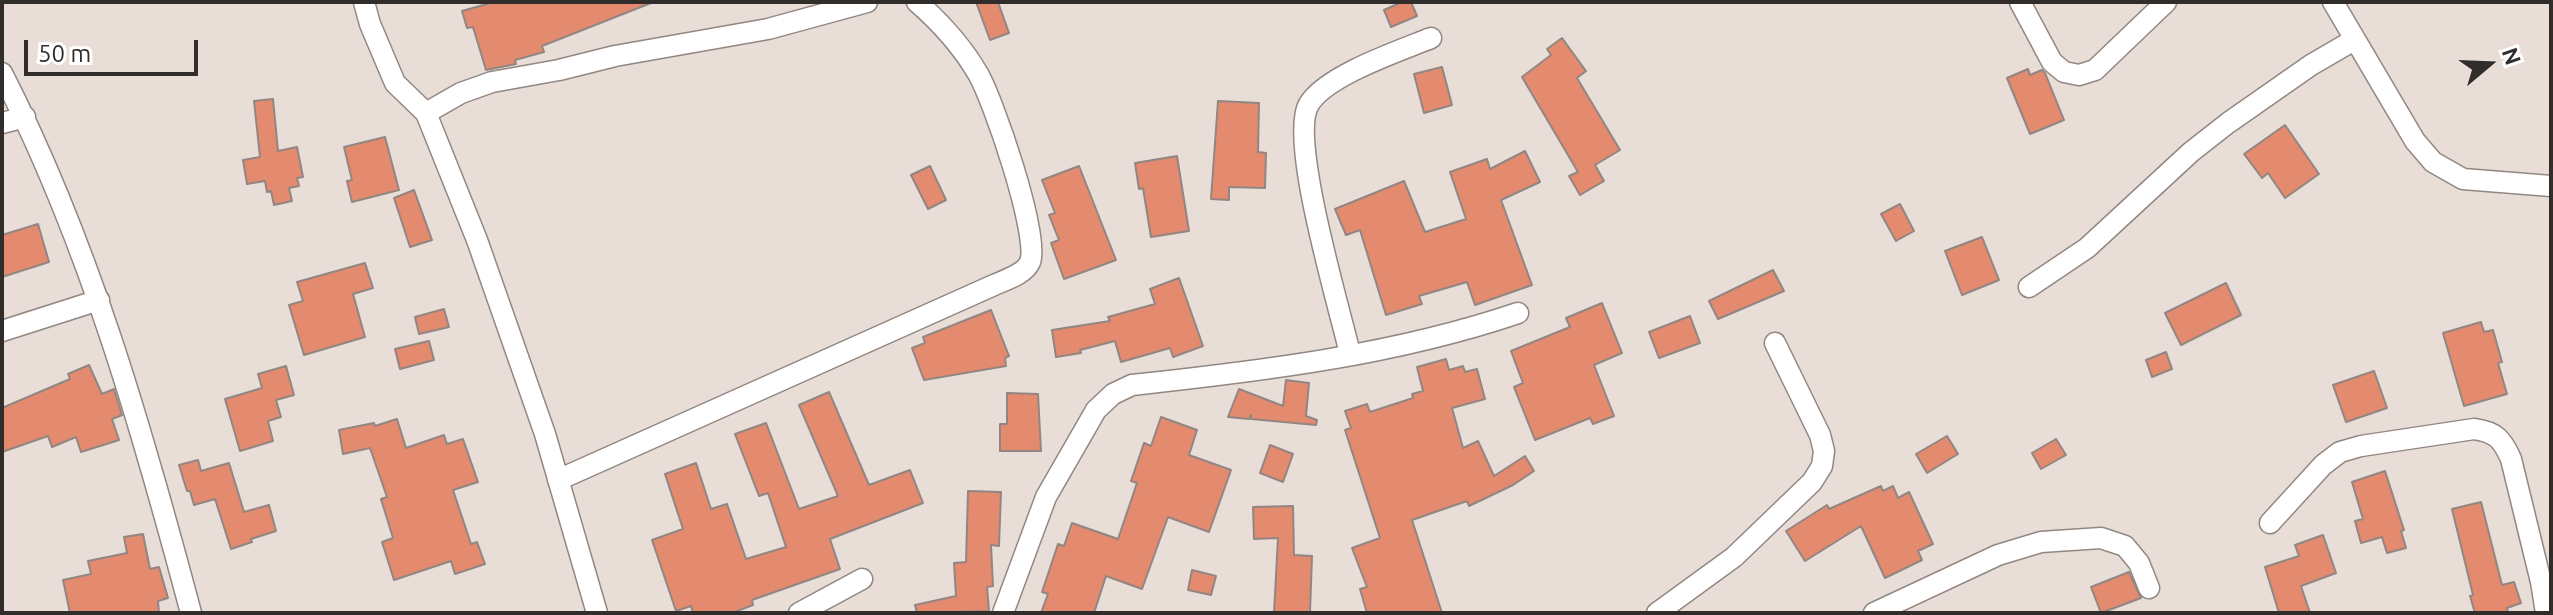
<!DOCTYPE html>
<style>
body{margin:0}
#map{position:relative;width:2553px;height:615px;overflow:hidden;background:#e9ddd7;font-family:Ubuntu,sans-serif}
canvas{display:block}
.frame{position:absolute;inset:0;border:4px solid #312d2a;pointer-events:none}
.north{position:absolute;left:2449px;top:24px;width:80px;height:80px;-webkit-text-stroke:6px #fff;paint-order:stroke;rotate:71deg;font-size:22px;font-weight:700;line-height:32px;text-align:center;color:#312d2a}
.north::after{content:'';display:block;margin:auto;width:28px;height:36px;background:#312d2a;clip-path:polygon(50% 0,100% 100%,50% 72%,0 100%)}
.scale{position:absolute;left:24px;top:40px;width:174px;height:36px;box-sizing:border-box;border:4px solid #312d2a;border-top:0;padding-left:10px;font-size:24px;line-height:28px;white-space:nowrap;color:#312d2a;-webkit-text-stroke:6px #fff;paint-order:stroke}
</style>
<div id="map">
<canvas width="2553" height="615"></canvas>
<div class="frame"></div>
<div class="north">N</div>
<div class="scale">50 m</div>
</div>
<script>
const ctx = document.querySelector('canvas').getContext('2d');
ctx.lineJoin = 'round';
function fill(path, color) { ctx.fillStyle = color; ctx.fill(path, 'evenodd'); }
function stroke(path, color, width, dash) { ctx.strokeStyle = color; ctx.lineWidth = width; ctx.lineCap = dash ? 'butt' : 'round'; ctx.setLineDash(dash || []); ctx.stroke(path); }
const building = new Path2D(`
 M494,2H651V3L542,46L544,52L515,60L516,64L486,70L473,27L467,28L462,11Z
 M976,2H998L1009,33L990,40Z
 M1402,2H1411L1417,16L1391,27L1384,10Z
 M1562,38L1586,71L1577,78L1620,150L1595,165L1604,181L1580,195L1569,176L1578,172L1522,77L1551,55L1547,49Z
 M1442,67L1452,105L1424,113L1414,74Z
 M2028,69L2030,75L2042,70L2045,73L2064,120L2030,134L2007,78Z
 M273,99L278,151L297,147L303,177L297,178L299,186L289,188L292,201L274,205L271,191L267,192L265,181L247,184L243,160L260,157L254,101Z
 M1218,101L1259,103L1258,152L1266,153L1265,188L1229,187V200L1211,199Z
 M2285,125L2319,174L2285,198L2268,173L2262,178L2244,154Z
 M385,137L399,190L352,202L347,181L352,180L344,147Z
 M1525,151L1540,182L1501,200L1532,285L1475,305L1467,282L1419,296L1422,304L1386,315L1360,230L1346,235L1335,209L1404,181L1425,232L1466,219L1450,172L1487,159L1490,169Z
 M1177,156L1189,231L1151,237L1143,188L1139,189L1135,163Z
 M930,166L946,200L928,209L911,175Z
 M1079,166L1116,260L1064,279L1051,243L1059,240L1049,215L1055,213L1042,180Z
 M414,190L432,240L410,247L394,198Z
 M1900,204L1914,231L1896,241L1881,214Z
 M38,224L49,262L2,277V235Z
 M1982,237L1999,280L1962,295L1945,251Z
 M365,263L373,288L353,294L365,337L304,355L289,305L303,301L297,282Z
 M1773,270L1784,291L1718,319L1709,301Z
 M1179,278L1203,346L1173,357L1170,348L1121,362L1115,341L1080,350L1081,353L1056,357L1052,330L1110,321L1108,317L1155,304L1150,289Z
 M2226,283L2241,315L2181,345L2165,313Z
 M1602,303L1622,353L1594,365L1614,416L1593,424L1590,418L1535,440L1514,387L1523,383L1511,351L1570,327L1566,318Z
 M444,309L449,327L419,334L415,317Z
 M991,310L1009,356L1005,358L1006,366L924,380L912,348L925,343L923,337Z
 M1690,316L1700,343L1659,358L1649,332Z
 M2481,322L2484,332L2493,330L2502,362L2498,363L2507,394L2464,406L2443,333Z
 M429,341L434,360L400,369L395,349Z
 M2166,352L2172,369L2152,377L2146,360Z
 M1446,359L1449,370L1463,366L1465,372L1477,369L1485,399L1452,408L1463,448L1478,441L1494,476L1525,456L1534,471L1513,485L1469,506L1467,501L1412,520L1442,613H1367L1360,589L1367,587L1352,548L1380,538L1345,430L1351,428L1345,411L1367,404L1370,412L1413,398L1412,394L1423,391L1417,367Z
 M89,365L102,394L114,389L122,415L112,419L119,440L81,452L76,437L52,447L48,436L2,452V408L70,379L68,374Z
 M286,366L294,395L276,400L281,417L268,421L273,441L240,451L225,399L262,388L258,374Z
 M2374,371L2387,408L2346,422L2333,385Z
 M1286,380L1309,383L1306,416L1317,420L1316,425L1251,419V415L1249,419L1228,417L1239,389L1283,406Z
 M829,392L869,485L910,470L923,503L830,539L840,569L752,600L753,605L732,613H693L691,606L676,611L652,540L683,529L665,474L696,463L711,509L727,504L746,559L786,547L768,493L759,496L735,434L766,423L799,509L838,496L799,405Z
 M1007,393L1038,394L1041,451H1000V424H1007Z
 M1161,417L1197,430L1189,455L1231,470L1209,532L1168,517L1142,589L1106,576L1094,613H1041L1048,594L1042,592L1058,544L1064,546L1072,523L1118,539L1137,483L1131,481L1144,443L1151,446Z
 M397,419L406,448L444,435L447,444L463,439L478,482L453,490L471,544L477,542L485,564L455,574L451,561L394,580L382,542L393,538L381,499L387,497L370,448L343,454L339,430L374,423L375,426Z
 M1947,436L1958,454L1927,473L1916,454Z
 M2056,439L2066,455L2041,469L2032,453Z
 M1270,445L1293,454L1283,482L1260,473Z
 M198,460L201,471L229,463L244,512L269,505L276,531L251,539L252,542L231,549L215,499L194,505L190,491H187L179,465Z
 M2385,471L2404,530L2401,531L2406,548L2387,553L2382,537L2361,543L2355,521L2363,519L2352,482Z
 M1881,486L1883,491L1893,486L1898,498L1909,492L1933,544L1918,551L1922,560L1885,578L1861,526L1805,561L1786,531L1827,505L1829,509Z
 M968,491L1001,492L999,546L991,545L993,586L987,587L989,611L917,613L915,605L956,596L954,563L966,562Z
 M2481,502L2502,585L2514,582L2521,603L2507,608L2508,613H2475L2470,596L2473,595L2452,509Z
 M1293,506L1294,555L1312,556L1310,613H1274L1278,538L1254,539L1253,507Z
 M143,534L150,569L159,567L168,598L158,601L159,613H70L63,580L91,574L88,561L127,553L124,537Z
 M2323,535L2336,573L2301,586L2310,613H2279L2265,567L2299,556L2295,545Z
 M1192,570L1216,576L1211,595L1188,590Z
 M2129,572L2141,598L2101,613L2091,587Z`);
const street = new Path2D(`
 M364,2L370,24L395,83L426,113L477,240L545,434L597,613
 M2020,2L2052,62L2064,72L2079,75L2095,70L2166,2
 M2333,2L2415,141L2433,162L2463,179L2551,186
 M2,73C89,243 142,429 191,613
 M426,113L461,93L492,82L559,70L615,56L768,29L867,2
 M2,123L25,117
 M2029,287L2087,248L2191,152L2228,123L2311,65L2354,40
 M2,331L99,300
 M1350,354C1340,309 1288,138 1309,104C1327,75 1399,51 1431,38
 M558,480L994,285C1005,280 1025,274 1030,262C1040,236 993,98 977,72C961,45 941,23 917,2
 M2270,523L2323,465L2340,452L2361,446L2474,429C2496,432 2502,439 2511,459L2541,582L2546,613
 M799,613L862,579
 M1003,613L1046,497L1096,410L1113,394L1132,385C1262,371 1394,355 1518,313
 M1657,613L1734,557L1812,482L1822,466L1824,451L1820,435L1775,343
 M1874,613L1998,555L2041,542L2101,538L2125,546L2139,563L2149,588`);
fill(building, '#e48a6e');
stroke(building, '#928682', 2);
stroke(street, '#928781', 23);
stroke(street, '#fff', 20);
</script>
